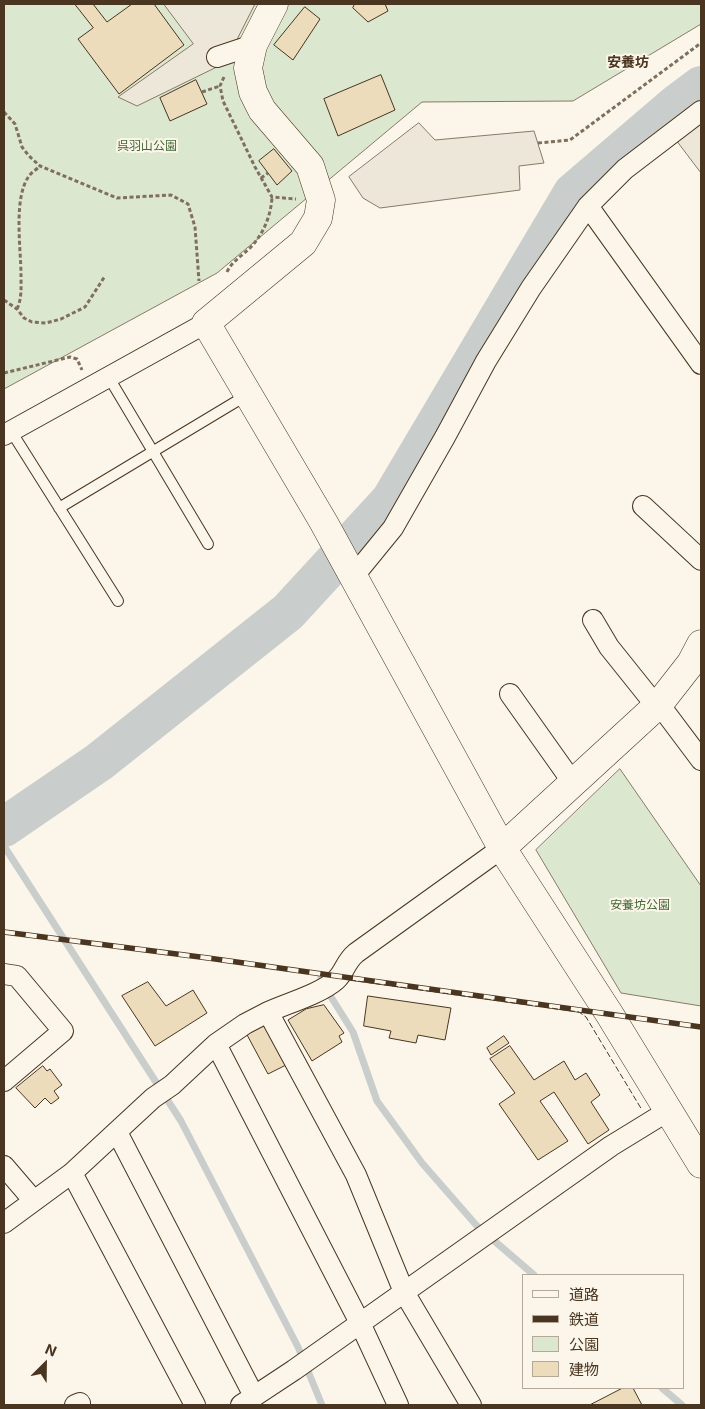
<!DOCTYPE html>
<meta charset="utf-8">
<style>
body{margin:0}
#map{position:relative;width:705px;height:1409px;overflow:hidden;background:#fbf6e9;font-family:Inter,"Noto Sans JP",sans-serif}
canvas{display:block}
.frame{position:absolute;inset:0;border:5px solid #4a3520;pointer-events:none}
.legend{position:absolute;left:522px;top:1274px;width:162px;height:115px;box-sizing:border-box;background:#fbf6e9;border:1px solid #b4a999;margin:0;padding:6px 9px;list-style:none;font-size:15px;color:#4a3520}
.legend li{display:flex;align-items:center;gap:10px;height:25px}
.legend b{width:25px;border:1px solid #b4a999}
.north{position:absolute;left:20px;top:1339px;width:50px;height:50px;-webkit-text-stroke:4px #fbf6e9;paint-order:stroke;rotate:23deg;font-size:14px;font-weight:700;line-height:20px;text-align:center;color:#4a3520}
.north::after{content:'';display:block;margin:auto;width:18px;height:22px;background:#4a3520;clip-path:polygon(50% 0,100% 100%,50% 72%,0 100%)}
</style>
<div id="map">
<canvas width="705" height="1409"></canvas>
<div class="frame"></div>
<ul class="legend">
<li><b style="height:6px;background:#fbf6e9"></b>道路</li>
<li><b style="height:6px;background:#4a3520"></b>鉄道</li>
<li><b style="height:14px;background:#dce7d0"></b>公園</li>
<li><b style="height:14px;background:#ecdcbc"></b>建物</li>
</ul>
<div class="north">N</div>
</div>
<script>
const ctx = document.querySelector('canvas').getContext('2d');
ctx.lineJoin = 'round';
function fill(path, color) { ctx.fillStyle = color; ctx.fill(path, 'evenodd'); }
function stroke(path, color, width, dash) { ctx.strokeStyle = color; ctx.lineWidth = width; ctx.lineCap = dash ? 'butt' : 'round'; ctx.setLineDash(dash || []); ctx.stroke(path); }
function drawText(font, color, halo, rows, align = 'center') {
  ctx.font = font + ' Inter,"Noto Sans JP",sans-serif'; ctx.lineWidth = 4; ctx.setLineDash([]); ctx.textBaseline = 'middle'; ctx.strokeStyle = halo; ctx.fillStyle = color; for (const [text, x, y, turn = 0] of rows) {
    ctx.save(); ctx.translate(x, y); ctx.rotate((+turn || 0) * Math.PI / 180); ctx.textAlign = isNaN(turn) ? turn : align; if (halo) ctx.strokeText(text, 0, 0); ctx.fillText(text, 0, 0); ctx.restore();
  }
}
const green = new Path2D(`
 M4,4H701V24L573,101L422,102L217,273L4,389Z
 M620,769L701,886V1006L621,993L536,850Z`);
const parking = new Path2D(`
 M164,4H255L225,63L137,106L118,97L193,44Z
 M701,121V173L676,140Z
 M419,123L435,140L534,131L544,163L519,166L520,190L380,208L363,198L349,177Z`);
const stream = new Path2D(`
 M4,846L181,1121L298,1347L322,1405
 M321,976V981L353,1032L377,1101L422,1163L477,1226L534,1275
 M662,1388L682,1405`);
const river = new Path2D(`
 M4,827L99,762L288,612L391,500L573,193L677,104L701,86`);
const building = new Path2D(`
 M75,4H93L107,22L132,4H154L184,45L119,94L78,39L93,28Z
 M355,4H385L388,11L368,22L353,8Z
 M305,7L320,19L293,60L274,45Z
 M381,75L395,110L338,136L324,99Z
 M196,80L207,104L170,121L160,98Z
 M274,149L292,171L277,185L259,161Z
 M148,982L166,1006L193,990L207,1013L155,1046L122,996Z
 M368,996L451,1008L445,1040L418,1035L416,1043L389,1038L391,1031L364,1026Z
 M324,1005L344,1033L339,1036L342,1042L312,1061L288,1020L306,1009Z
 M264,1023L286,1065L268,1074L246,1033Z
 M504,1036L509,1043L491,1055L487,1048Z
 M510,1046L534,1080L564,1061L575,1080L586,1073L600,1095L591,1102L609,1130L588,1144L554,1092L540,1101L568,1141L538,1160L499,1104L515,1093L490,1059Z
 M43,1066L47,1071L50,1069L62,1085L54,1091L59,1098L51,1104L45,1098L35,1108L16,1088Z
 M623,1388H633L642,1405H590Z`);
const path = new Path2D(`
 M224,77L220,86L223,101L255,167L272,197L296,199
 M202,92L220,86
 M4,112L15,124L22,147L29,156L40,166L117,198L171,195L188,204L195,227L199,281
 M538,143L570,140L701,43
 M261,178L268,173
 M227,272C232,261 242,256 251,247C264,233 271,215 272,197
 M4,300L17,309L24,318L32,322L46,323L61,319L85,307L105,276
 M17,309C22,298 21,287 21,275C21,249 13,198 29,176C32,172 37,169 40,166
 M4,373L70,357L77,359L82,370`);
const lane = new Path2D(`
 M108,376L208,544
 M11,431L118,601
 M59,508L247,395`);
const street = new Path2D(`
 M217,57L253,45
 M588,206L701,364
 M4,435L206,323
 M643,506L701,560
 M353,577L393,528L445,437L486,361L531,288L588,206L625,169L701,111
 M593,620L609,647L649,697L659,704L701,760
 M510,694L566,773L572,785
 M4,974L17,976L63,1031L4,1081
 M268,1012C288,1003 320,994 336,980C345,972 345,962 356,953L502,848
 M216,1044L360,1323L398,1405
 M117,1132L254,1396
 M4,1166L34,1201
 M72,1173L195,1405
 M4,1223L72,1173L153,1098L172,1085L216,1044L245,1024L268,1012L356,1175L404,1292L471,1405
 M75,1405L80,1403
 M241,1405L294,1370L611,1146L668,1111`);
const secondary = new Path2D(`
 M274,4L253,45L248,68L253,92L262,110L310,166L321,200L318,218L303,243L206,323L324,523L502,848L610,1015L701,1164
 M502,848L659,704L691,663L701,644`);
const rail = new Path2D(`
 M4,932L208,958L701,1027`);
const fence = new Path2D(`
 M350,980L579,1012L586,1017L642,1110`);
const parkNames = [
 ["呉羽山公園",147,146],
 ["安養坊公園",640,905]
];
const neighbourhoodNames = [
 ["安養坊",628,63]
];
fill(green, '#dce7d0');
stroke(green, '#887966', 1);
fill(parking, '#ede7d9');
stroke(parking, '#887966', 1);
stroke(stream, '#c9cecd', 7);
stroke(river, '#c9cecd', 40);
fill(building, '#ecdcbc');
stroke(building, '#4a3520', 1);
stroke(lane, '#4a3520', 12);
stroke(street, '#4a3520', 22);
stroke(secondary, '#4a3520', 29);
stroke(path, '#7f6f5c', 3, [4, 2.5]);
stroke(lane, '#fbf6e9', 10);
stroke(street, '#fbf6e9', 20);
stroke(secondary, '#fbf6e9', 28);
stroke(rail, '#4a3520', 5.5);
stroke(rail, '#fbf6e9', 4, [11]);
stroke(fence, '#4a3520', 1, [6, 2.5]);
drawText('12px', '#436837', '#fbf6e9', parkNames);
drawText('bold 14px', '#4a3520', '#fbf6e9', neighbourhoodNames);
</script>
